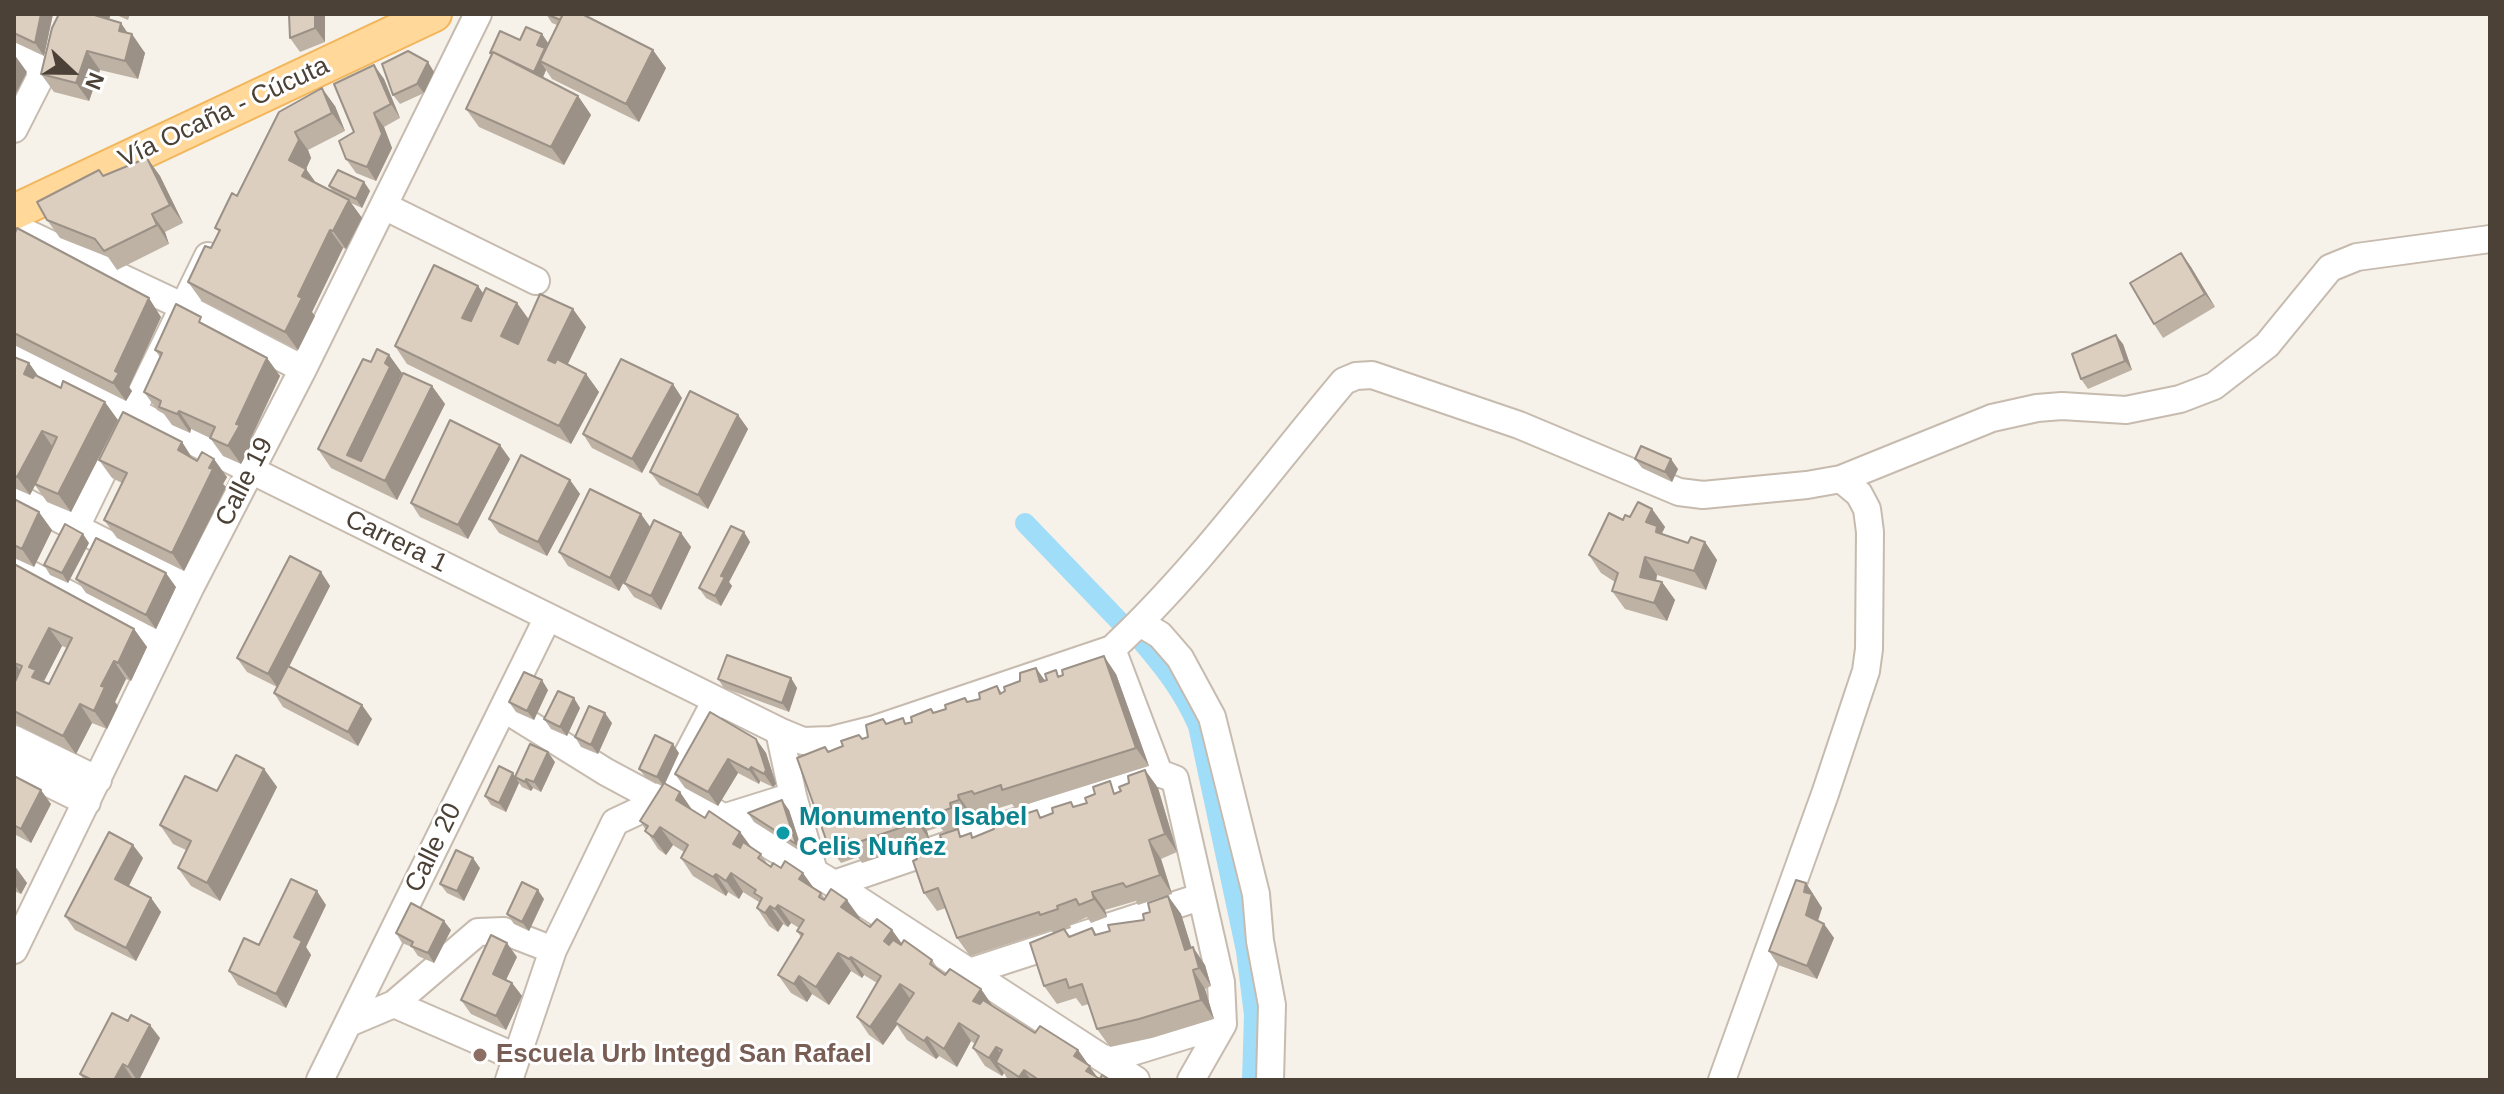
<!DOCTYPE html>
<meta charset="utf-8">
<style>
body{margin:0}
#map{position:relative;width:2504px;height:1094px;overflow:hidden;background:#f6f1e9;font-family:Helvetica,sans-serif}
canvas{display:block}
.frame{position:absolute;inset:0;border:16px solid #4b4136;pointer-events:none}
.north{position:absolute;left:32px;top:32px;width:80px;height:80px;-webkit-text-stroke:6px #fff;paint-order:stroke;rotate:112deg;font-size:22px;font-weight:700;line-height:32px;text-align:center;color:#4b4136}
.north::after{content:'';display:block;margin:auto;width:28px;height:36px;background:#4b4136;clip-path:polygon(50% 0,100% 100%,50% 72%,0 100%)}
</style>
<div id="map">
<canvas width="2504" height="1094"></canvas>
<div class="frame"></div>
<div class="north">N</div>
</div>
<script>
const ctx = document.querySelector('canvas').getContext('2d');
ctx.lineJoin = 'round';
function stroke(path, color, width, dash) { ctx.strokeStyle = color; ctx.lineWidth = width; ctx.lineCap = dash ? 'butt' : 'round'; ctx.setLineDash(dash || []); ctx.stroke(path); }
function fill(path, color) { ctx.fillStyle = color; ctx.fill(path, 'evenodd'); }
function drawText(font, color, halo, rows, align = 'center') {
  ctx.font = font + ' Helvetica,sans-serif'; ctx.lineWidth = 6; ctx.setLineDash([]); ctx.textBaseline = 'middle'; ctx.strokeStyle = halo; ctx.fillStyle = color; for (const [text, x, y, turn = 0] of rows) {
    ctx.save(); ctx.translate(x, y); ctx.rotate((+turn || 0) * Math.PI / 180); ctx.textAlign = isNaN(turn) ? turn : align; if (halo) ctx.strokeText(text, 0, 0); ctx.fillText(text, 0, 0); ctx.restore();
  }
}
const canal = new Path2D(`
 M1025,523L1123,625
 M1137,636C1162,665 1183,691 1198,726L1246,951L1254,1015L1252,1080`);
const minor = new Path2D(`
 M14,53L45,68L14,129
 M384,206L536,281
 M14,227L182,306L303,369
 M14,353L779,731L803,741L831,740L875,729L1112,649C1198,569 1268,471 1344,381L1356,376L1372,375L1519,425L1679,492L1703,495L1807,485L1841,479L1992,418L2037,408L2062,406L2126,410L2180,399L2214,386L2267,345L2330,268L2357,257L2490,239
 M14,496L191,586
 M76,527L208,256
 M14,566L163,643
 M1140,623L1160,635L1180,658L1212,717L1256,894L1260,941L1272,1005L1270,1080
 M1112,649L1159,773L1175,779L1221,982L1223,1024L1191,1080
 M503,708L606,772L660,801
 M779,731L793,796L814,872
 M14,739L98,780
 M14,766L87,802
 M671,786L834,884L1136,1080
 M726,817L793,796
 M834,884L1159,773
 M14,950L191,586L303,369L478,14
 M969,972L1200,897
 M394,1004L478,932L504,931L553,950
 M349,1023L394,1004L516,1057
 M1106,1060L1223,1024
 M320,1080L548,617
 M509,1080L553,950L615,822L660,801L671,786L716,700
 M1722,1080L1825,794L1866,671L1869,649L1870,532L1867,509L1859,494L1841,479`);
const major = new Path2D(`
 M14,212L434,14`);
const wall = new Path2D(`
 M14,14H53L44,56L14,42Z
 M114,14H130L128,20Z
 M289,14H325V42L300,52L290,38Z
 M546,14L666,68L639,122L552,79L546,70L543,78L578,96L591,115L564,165L479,127L466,109L492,55L490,53L520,40L542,34L548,43L557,25L552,23Z
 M109,20L128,33L145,53L138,79L100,70L89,101L54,92L41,74Z
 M374,65L384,79L400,118L384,127L392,148L376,181L356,173L346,159Z
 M434,72L424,93L400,104L393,95Z
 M335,106L345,131L308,150L311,158L306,169L315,182L333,192L329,186L364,182L370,191L362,208L351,203L362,218L346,249L343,248L312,312L315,316L298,350L201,300L188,282L211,248L219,232L215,228L237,196L279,112Z
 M147,158L160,176L183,223L165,232L169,244L117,270L108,257L60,238L47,220Z
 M14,235L161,317L129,387L132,391L126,401L14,345Z
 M2181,253L2191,267L2215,307L2163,338L2154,324Z
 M478,286L484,294L529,320L586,327L567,364L586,374L599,392L571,444L407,364L395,346Z
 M208,326L267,358L280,376L250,440L252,443L241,464L223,456L210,438L191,429L190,433L172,425L164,414L157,410L144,392L160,357L155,350Z
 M2123,344L2132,370L2088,389L2081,379Z
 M389,355L402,373L399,379L400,380L432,386L445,404L397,500L331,468L318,449L371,362Z
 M14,357L29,363L39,377L118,420L71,512L47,502L35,485L30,495L14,488Z
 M682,398L642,473L592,448L583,434Z
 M738,415L748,429L708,509L660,485L650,472Z
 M182,442L193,459L227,477L223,484L226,487L184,571L117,538L104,520L122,483L112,478L99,460Z
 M510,459L468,539L420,517L411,503Z
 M1635,459L1678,469L1672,482L1642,468Z
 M570,480L580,494L547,556L499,533L489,519Z
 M14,499L52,530L34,567L14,558Z
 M1652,509L1665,527L1662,533L1663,535L1688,543L1705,542L1717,560L1706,590L1657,575L1656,581L1662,582L1675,600L1667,621L1625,609L1612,591L1615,582L1601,573L1589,555L1623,520Z
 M651,528L681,533L691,547L661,610L634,597L624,583L642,547L619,591L568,566L559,552Z
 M744,532L750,542L729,582L732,586L721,606L706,598L699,588Z
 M89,543L68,583L50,575L44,565Z
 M14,564L134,629L147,647L131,681L126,679L115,702L118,706L107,729L92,723L76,754L16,724L14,721ZM62,646L67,648L49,684L44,681Z
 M321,572L330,586L289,667L372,719L358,746L283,707L274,693L277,687L247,672L237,658Z
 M76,579L176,587L156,629L86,593Z
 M1036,668L1044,680L1060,677L1116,674L1149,766L1015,808L1012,804L986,812L984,809L971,814V818L962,822L964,826L950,832L963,836L974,837L1028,813L1042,817L1053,813L1071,802L1074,807L1121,791L1145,770L1158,788L1177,852L1161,859L1172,894L1138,905L1136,901L1105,910L1107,917L1091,923L1087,917L1070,925L1071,928L1065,930L1070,936L1092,928L1097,935L1144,920L1150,912L1168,896L1181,914L1191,947L1205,965L1211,986L1205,989L1214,1019L1152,1038L1110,1047L1097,1029L1089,1004L1082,1006L1076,998L1057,1004L1044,986L1053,933L1051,930L970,956L957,938L946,908L937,911L924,893L917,859L925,850L941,838L945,833L940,827L927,831L930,841L862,863L858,857L841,863L828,845L825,747L829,752L868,737L883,719L887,724L907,723L912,722L931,709L934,713L980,699L997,686L1002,693L1020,681Z
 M791,678L797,688L789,712L724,688L718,679Z
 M548,690L534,720L516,712L509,702Z
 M580,708L567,736L551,729L544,719Z
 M612,723L598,754L581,747L575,737Z
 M756,739L766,753L776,784L773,787L760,781L759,784L738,773L718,806L685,788L675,774Z
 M679,753L665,783L693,811L705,818L740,832L752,848L761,854L768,865L814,888L821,893L825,899L860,918L859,919L870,927L892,930L902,944L932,960L940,971L945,975L981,989L992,1005L1035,1033L1078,1050L1098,1078L1110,1080H1008L1004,1073L1002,1076L985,1066L973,1048L975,1044L971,1041L957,1067L939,1056L936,1059L907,1040L897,1025L883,1045L869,1035L857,1017L877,983L864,975L862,978L851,971L829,1005L812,994L807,1002L791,993L778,975L801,937L797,931L799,928L791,923L788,927L783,924L778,932L769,926L757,908L759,902L743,892L739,899L728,892L726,896L693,876L681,858L684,852L673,845L666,855L658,849L640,821L662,786L646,778L639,769Z
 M555,762L541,792L533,788L531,791L522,787L519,783L506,812L491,805L485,796L515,777Z
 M264,769L277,787L220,901L191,886L178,868L186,850L173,844L160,825L217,791Z
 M14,776L51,804L31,843L14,834Z
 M789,810L803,853L754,822L748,813Z
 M143,858L129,886L151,898L161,912L136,961L75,930L65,916Z
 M14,865L27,883L21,894L14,891Z
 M480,868L464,901L447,893L440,884Z
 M1806,883L1822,908L1818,921L1824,924L1834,938L1817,979L1778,965L1769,951Z
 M544,899L529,931L514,924L507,914Z
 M326,905L306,947L311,955L286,1008L238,985L229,971L259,945Z
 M451,930L434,963L418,956L412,947L402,943L396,933Z
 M517,957L506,980L512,983L522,996L506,1030L471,1014L461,1000Z
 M160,1038L139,1080L132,1078L131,1080H84L80,1074Z`);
const shadedWall = new Path2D(`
 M41,14H53L44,56L35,43Z
 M91,14H111L104,33Z
 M315,14H325V42L315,28Z
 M121,23L131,38L132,34L145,53L138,79L125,61L119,31Z
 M542,34L548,43L540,61L546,70L541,81L534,72L537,45Z
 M653,50L666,68L639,122L626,104Z
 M87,51L100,70L89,101L76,83Z
 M14,54L27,72L14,97Z
 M428,62L434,72L424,93L417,84Z
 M374,65L384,79L400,118L391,104Z
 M322,88L335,106L345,131L332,113Z
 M578,96L591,115L564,165L551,147Z
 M374,113L384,127L392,148L376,181L367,167Z
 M295,132L308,150L311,158L306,169L319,187L315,194L289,160Z
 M147,158L160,176L183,223L170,205Z
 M364,182L370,191L362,208L356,199Z
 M349,200L362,218L346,249L333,231Z
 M152,214L165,232L169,244L157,225Z
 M330,230L343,248L312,312L315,316L298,350L285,332L298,296Z
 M2181,253L2191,267L2215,307L2205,294Z
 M478,286L490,304L475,337L462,318Z
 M149,298L161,317L129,387L132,391L126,401L113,383L115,371Z
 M517,303L530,321L513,354L501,336Z
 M573,309L586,327L561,378L548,360Z
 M2116,335L2123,344L2132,370L2125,361Z
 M389,355L402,373L399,379L403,385L361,470L347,455Z
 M267,358L280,376L250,440L252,443L241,464L228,446L236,424Z
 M29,363L42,382L24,374Z
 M586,374L599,392L571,444L559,426Z
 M673,384L682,398L642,473L632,459Z
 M432,386L445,404L397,500L385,481Z
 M105,402L118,420L71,512L58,494Z
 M179,411L191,429L190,433L177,414Z
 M738,415L748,429L708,509L698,495Z
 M42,431L54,449L30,495L17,477Z
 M182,442L194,461L178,450Z
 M500,445L510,459L468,539L458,525Z
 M214,459L227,477L223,484L226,487L184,571L172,553Z
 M1671,459L1678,469L1672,482L1665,472Z
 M570,480L580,494L547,556L538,542Z
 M1652,509L1665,527L1662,533L1669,544L1646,522Z
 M39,512L52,530L34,567L22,549Z
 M641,514L651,528L619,591L610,578Z
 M744,532L750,542L729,582L732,586L721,606L715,596L721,576Z
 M681,533L691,547L661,610L651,596Z
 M83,534L89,543L68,583L62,573Z
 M1705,542L1717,560L1706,590L1694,571Z
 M1645,557L1657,575L1653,595L1640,577Z
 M321,572L330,586L278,688L268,674Z
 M166,573L176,587L156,629L146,615Z
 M1662,582L1675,600L1667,621L1654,603Z
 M49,628L62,646L44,681L32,677L29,667Z
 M134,629L147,647L131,681L118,663Z
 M1104,656L1116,674L1149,766L1136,748Z
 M114,661L126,679L115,702L118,706L107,729L94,711L101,686Z
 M14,662L27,680L14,705Z
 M1036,668L1049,686L1040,682Z
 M791,678L797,688L789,712L782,703Z
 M542,680L548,690L534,720L527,711Z
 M574,698L580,708L567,736L560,727Z
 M80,704L92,723L76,754L63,736Z
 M362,705L372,719L358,746L348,732Z
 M605,713L612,723L598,754L591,745Z
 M756,739L766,753L776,784L773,787L764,774Z
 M673,744L679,753L664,786L657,777Z
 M548,752L555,762L541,792L534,782Z
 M728,759L738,773L718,806L708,792Z
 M751,767L760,781L759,784L749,770Z
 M264,769L277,787L220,901L207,883Z
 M1145,770L1158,788L1177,852L1165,834Z
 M513,773L519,783L506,812L499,803Z
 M526,779L533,788L531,791L525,782Z
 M41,790L51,804L31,843L21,829Z
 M680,792L693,811L676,800Z
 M958,795L971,814V818L959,800Z
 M782,800L789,810L803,853L796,844Z
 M950,803L962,822L964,826L951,808Z
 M914,813L927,831L930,841L917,822Z
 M660,827L673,845L666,855L653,837Z
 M740,832L753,850L746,862L733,844Z
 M1149,840L1161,859L1172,894L1160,875Z
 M133,845L143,858L125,893L115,879Z
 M473,858L480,868L464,901L457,891Z
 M14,865L27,883L21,894L14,884Z
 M731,873L743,892L739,899L726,881Z
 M803,873L816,891L799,879Z
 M716,874L728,892L726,896L713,877Z
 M1806,883L1822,908L1815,929L1806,915L1804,892Z
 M538,890L544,899L529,931L522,922Z
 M317,891L326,905L306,947L311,955L286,1008L276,994L294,937Z
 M1092,892L1105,910L1107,917L1094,899Z
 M1168,896L1181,914L1198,968L1185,950Z
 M151,898L161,912L136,961L126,948Z
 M847,900L860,918L853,925L841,907Z
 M778,905L791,923L788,927L775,909Z
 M770,906L783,924L778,932L765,913Z
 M444,921L451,930L434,963L428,953Z
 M1824,924L1834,938L1817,979L1807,966Z
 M892,930L905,948L896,960L884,941Z
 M507,943L517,957L502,988L493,974Z
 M1193,947L1205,965L1211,986L1199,968Z
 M838,953L851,971L829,1005L816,987Z
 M851,957L864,975L862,978L849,959Z
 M1193,970L1205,989L1214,1019L1201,1000Z
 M799,976L812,994L807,1002L794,984Z
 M512,983L522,996L506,1030L496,1016Z
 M900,984L913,1003L895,1022L897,1025L883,1045L870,1027Z
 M981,989L994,1008L986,1019L973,1001Z
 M959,1023L971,1041L957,1067L944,1049Z
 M150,1025L160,1038L139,1080H137L128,1067Z
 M927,1037L939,1056L936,1059L924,1041Z
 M996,1047L1009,1065L996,1062L1004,1073L1002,1076L989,1058Z
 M1078,1050L1099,1080H1093L1074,1056Z
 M123,1064L132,1078L131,1080H114Z
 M1024,1070L1031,1080H1022L1019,1077Z`);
const building = new Path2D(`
 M14,14H41L35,43L14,33Z
 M59,14H91L121,23L119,31L132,34L125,61L87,51L76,83L41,74L52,28Z
 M289,14H315V28L290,38Z
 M547,14H563L560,20Z
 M563,14H582L653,50L626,104L540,61Z
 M526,27L542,34L537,45L545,48L534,72L493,52L492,54L490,53L500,31L520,40Z
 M408,51L428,62L417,84L393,95L382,64Z
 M493,52L578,96L551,147L466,109Z
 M374,65L391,104L374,113L382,134L367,167L346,159L339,141L354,132L334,84Z
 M322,88L332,113L295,132L299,140L289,160L306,169L302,176L349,200L333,231L330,230L298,296L302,298L285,332L188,282L205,246L211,248L220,230L215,228L232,193L237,196L279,112Z
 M147,158L170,205L152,214L157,225L104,251L95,239L47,220L37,202L99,170L103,176Z
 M338,170L364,182L356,199L329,186Z
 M17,228L149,298L115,371L119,373L113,383L14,333V235Z
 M2181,253L2205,294L2154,324L2130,283Z
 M434,265L478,286L462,318L471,321L486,288L517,303L501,336L518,344L540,294L573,309L548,360L555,363L557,359L586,374L559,426L395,346Z
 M176,304L201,317L199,322L267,358L236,424L240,425L228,446L210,438L215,427L179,411L177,414L159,407L161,401L144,392L162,353L155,350Z
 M2116,335L2125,361L2081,379L2072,354Z
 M377,349L389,355L385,363L390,367L347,455L361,461L403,373L432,386L385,481L318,449L363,359L371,362Z
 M14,357L29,363L24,374L33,378L35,375L61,388L63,381L105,402L58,494L35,484L57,437L42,431L17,477L14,476Z
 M621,359L673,384L632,459L583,434Z
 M690,391L738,415L698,495L650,472Z
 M123,412L182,442L178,450L197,461L202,452L214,459L209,468L213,469L172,553L104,520L127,473L99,460Z
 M450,420L500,445L458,525L411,503Z
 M1641,446L1671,459L1665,472L1635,459Z
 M521,455L570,480L538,542L489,519Z
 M590,489L641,514L610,578L559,552Z
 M14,499L39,512L22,549L14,545Z
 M1638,502L1652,509L1646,522L1657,526L1656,532L1688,543L1691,537L1705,542L1694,571L1645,557L1640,577L1662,582L1654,603L1612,591L1618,573L1589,555L1609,513L1623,520L1625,515L1630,517Z
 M654,520L681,533L651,596L624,583Z
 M65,524L83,534L62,573L44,565Z
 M731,526L744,532L721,576L725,577L715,596L699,588Z
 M96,538L166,573L146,615L76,579Z
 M290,556L321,572L268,674L237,658Z
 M14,564L134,629L118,663L114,661L101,686L105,687L94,711L80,704L63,736L14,711V684L22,666L14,663ZM49,628L72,638L49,684L32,677L36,670L29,667Z
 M727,655L791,678L782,703L718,679Z
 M1104,656L1136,748L1002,790L1001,785L974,794L972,791L958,795L959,800L950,803L951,808L932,815L930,808L914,813L917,822L850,845L848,838L828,845L797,758L825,747L828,752L843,746L841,741L859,735L862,739L868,737L866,725L883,719L886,724L903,718L905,724L912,722L911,717L931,709L933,713L946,709L945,705L965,698L967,702L980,699L979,693L997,686L1000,694L1005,691L1004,687L1020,681V673L1036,668L1040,682L1047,680L1045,674L1056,670L1058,677L1063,675L1062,670Z
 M288,666L362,705L348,732L274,693Z
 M524,672L542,680L527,711L509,702Z
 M558,691L574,698L560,727L544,719Z
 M589,706L605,713L591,745L575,737Z
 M710,712L756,739L766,770L764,774L751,767L749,770L728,759L708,792L675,774Z
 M655,735L673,744L657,777L639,769Z
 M530,744L548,752L534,782L526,779L525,782L515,777Z
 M236,755L264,769L207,883L178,868L191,841L160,825L185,776L217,791Z
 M499,766L513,773L499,803L485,796Z
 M1145,770L1165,834L1149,840L1160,875L1126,887L1123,883L1092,892L1094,899L1079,905L1076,899L1057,906L1058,909L1040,915L1039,912L957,938L938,888L924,893L913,861L917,859L915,854L925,850L923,845L941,838L940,835L958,829L960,837L971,833L972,838L994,829L992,822L1026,810L1028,813L1037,810L1040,818L1053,813L1052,808L1071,802L1073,807L1087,803L1085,798L1095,794L1093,787L1110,781L1114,794L1121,791L1119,787L1129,783L1128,776Z
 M14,776L41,790L21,829L14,825Z
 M664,783L680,792L676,800L705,818L709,811L740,832L733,844L740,848L743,842L761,854L758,858L771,867L773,863L781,868L785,861L803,873L799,879L821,893L819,897L824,900L831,889L847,900L841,907L870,927L877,919L892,930L884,941L889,945L893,940L901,945L904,940L932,960L930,964L945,975L950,969L981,989L973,1001L980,1004L983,1000L1035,1033L1040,1026L1078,1050L1074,1056L1090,1066L1086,1071L1100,1079L1102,1075L1110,1080H1035L1036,1078L1024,1070L1019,1077L996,1062L1002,1050L996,1047L989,1058L973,1048L979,1036L959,1023L944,1049L927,1037L924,1041L895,1022L914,993L900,984L870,1027L857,1017L881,976L851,957L849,959L838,953L816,987L799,976L794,984L778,975L803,934L797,931L804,920L778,905L775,909L770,906L765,913L757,908L762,898L754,893L756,890L731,873L726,881L716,874L713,877L681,858L688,845L660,827L653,837L645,831L648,826L640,821Z
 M782,800L796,844L748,813Z
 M109,832L133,845L115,879L151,898L126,948L65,916Z
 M456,850L473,858L457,891L440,884Z
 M291,879L317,891L294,937L302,941L276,994L229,971L244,938L259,945Z
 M1796,880L1806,883L1804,892L1812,894L1806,915L1824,924L1807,966L1769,951Z
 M522,882L538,890L522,922L507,914Z
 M1168,896L1185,950L1193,947L1199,968L1193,970L1201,1000L1139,1019L1097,1029L1082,984L1069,988L1066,979L1044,986L1030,943L1064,929L1069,937L1092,928L1095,935L1110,931L1108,925L1144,920L1143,914L1150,912L1148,903Z
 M411,903L444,921L428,953L411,946L413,942L396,933Z
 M491,935L507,943L493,974L512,983L496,1016L461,1000Z
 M112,1013L128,1021L131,1015L150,1025L128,1067L123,1064L114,1080H92L80,1074Z`);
const markers = [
 [783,833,8,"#0f9aa8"],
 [480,1055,8,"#8d6e63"]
];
const streetNames = [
 ["Vía Ocaña - Cúcuta",224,113,-25],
 ["Calle 19",245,482,-63],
 ["Carrera 1",396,542,26],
 ["Calle 20",434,848,-64]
];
const cultureNames = [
 ["Monumento Isabel",799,818],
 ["Celis Nuñez",799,848]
];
const educationNames = [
 ["Escuela Urb Integd San Rafael",496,1055]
];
stroke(canal, '#a0ddf9', 20);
stroke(minor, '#c6bbae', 30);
stroke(major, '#f2b65c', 38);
stroke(minor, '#fff', 26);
stroke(major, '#ffd89a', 34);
fill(wall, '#beb2a5');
fill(shadedWall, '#9b9186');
fill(building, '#ddcfc0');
stroke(building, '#9b9186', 2);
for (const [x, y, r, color] of markers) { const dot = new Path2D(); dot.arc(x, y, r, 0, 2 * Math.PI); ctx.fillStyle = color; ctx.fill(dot); stroke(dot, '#fff', 3); }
drawText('26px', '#4b4136', '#fff', streetNames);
drawText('bold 26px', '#0d838f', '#fff', cultureNames, 'left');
drawText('bold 26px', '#785e54', '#fff', educationNames, 'left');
</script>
